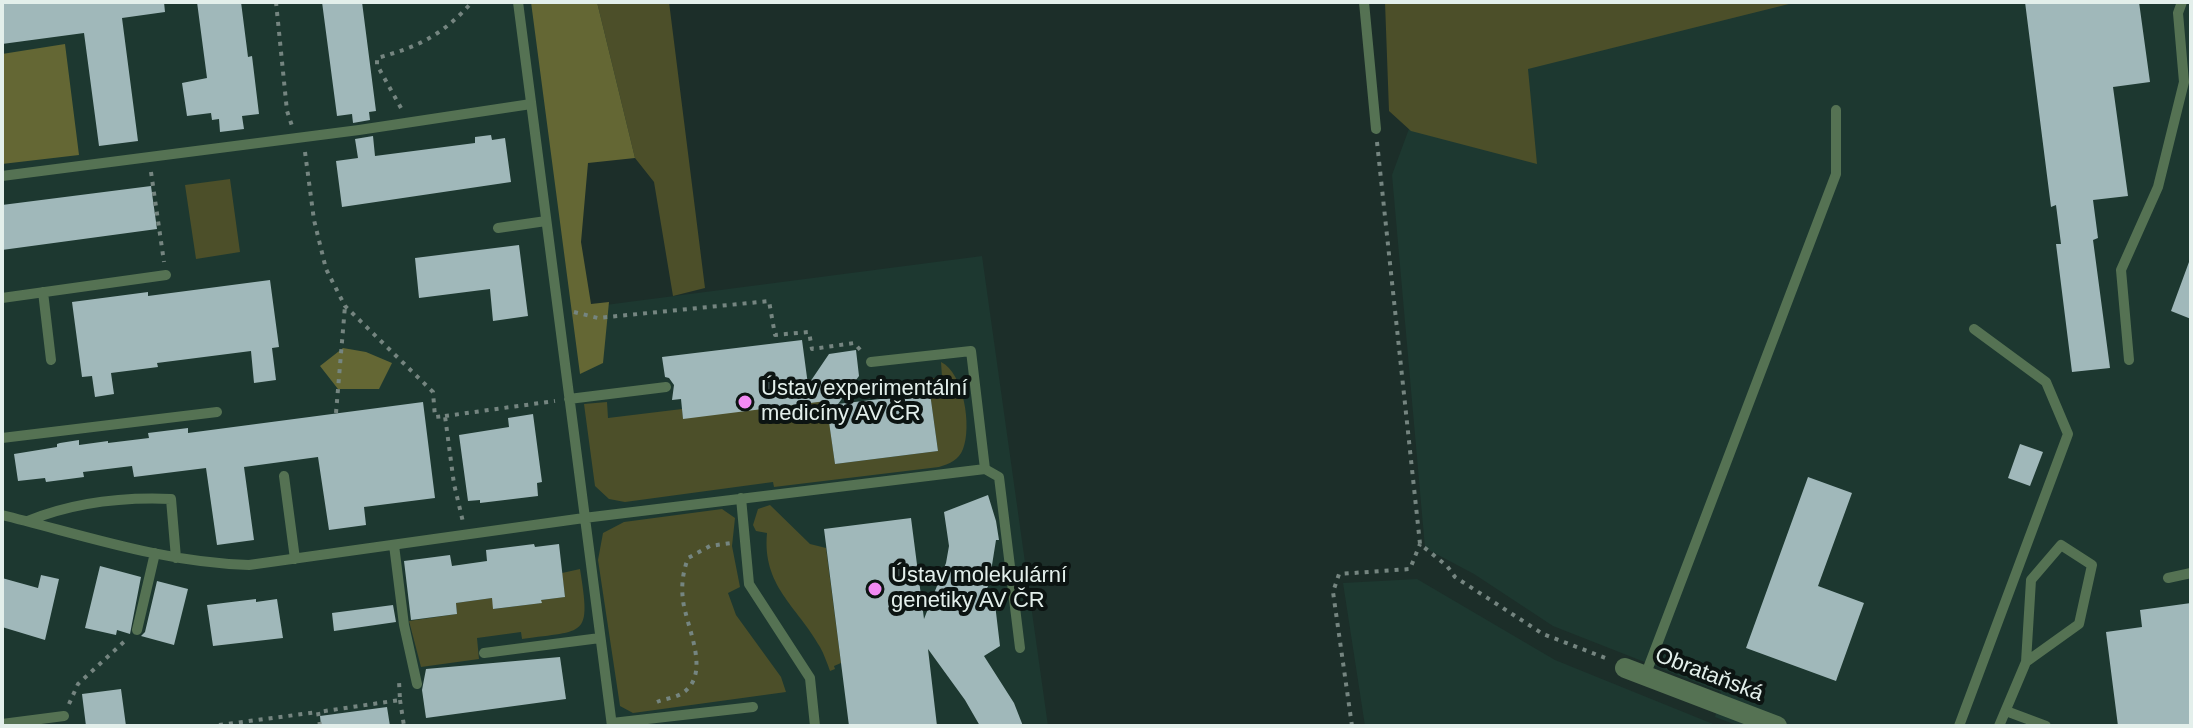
<!DOCTYPE html>
<meta charset="utf-8">
<style>
body{margin:0}
#map{position:relative;width:2193px;height:728px;overflow:hidden;background:#1c2e29;font-family:Arial,sans-serif}
canvas{display:block}
.frame{position:absolute;inset:0;border:4px solid #e3efeb;pointer-events:none}
</style>
<div id="map">
<canvas width="2193" height="728"></canvas>
<div class="frame"></div>
</div>
<script>
const ctx = document.querySelector('canvas').getContext('2d');
ctx.lineJoin = 'round';
function fill(path, color) { ctx.fillStyle = color; ctx.fill(path, 'evenodd'); }
function stroke(path, color, width, dash) { ctx.strokeStyle = color; ctx.lineWidth = width; ctx.lineCap = dash ? 'butt' : 'round'; ctx.setLineDash(dash || []); ctx.stroke(path); }
function drawText(font, color, halo, rows, align = 'center') {
  ctx.font = font + ' Arial,sans-serif'; ctx.lineWidth = 8; ctx.setLineDash([]); ctx.textBaseline = 'middle'; ctx.strokeStyle = halo; ctx.fillStyle = color; for (const [text, x, y, turn = 0] of rows) {
    ctx.save(); ctx.translate(x, y); ctx.rotate((+turn || 0) * Math.PI / 180); ctx.textAlign = isNaN(turn) ? turn : align; if (halo) ctx.strokeText(text, 0, 0); ctx.fillText(text, 0, 0); ctx.restore();
  }
}
const built = new Path2D(`
 M2,2H544L582,308L982,256L1048,726H2Z
 M1773,2H2191V726H1739L1715,717L1721,692L1553,626L1474,574L1425,548L1392,175L1410,126L1527,64Z
 M1417,579L1555,660L1718,726H1365L1343,583Z`);
const green = new Path2D(`
 M597,2H669L705,288L673,296L654,182L635,158Z
 M1385,2H1797L1528,69L1537,164L1411,131L1389,111Z
 M230,179L240,252L196,259L185,185Z
 M941,362C964,373 972,427 963,449C959,460 949,464 939,467L774,487L773,482L625,502L609,499L595,486L584,404L607,402L608,418L682,409L683,418L808,383L829,380L827,406L835,464L938,451L930,393L911,395L909,381L942,377Z
 M770,505L810,544L826,548L841,663L834,666L835,669L830,671C827,663 824,654 820,647C797,606 762,586 767,533L756,531L753,525L758,509Z
 M722,509L735,518L732,546L740,587L728,593L736,615L781,677L786,692L633,713L620,706L598,560L603,533L624,522Z
 M580,569C591,638 586,630 522,639L521,632L477,638L479,659L421,667L409,621L457,614L456,603L492,598L494,609L541,603V600L565,597L562,573Z`);
const forest = new Path2D(`
 M531,2H597L635,158L588,163L581,242L591,304L609,302L603,363L580,374Z
 M65,44L79,155L2,164V54Z
 M343,348L366,352L392,363L379,389H338L320,366Z`);
const building = new Path2D(`
 M15,2H164L165,12L122,18L138,141L99,146L84,33L2,44V4Z
 M197,2H241L248,57L252,56L259,114L242,116L244,129L220,132L219,119L212,120L211,113L187,116L182,83L207,78Z
 M322,2H362L376,111L369,112L370,120L353,123L352,114L337,116Z
 M2025,2H2139L2150,82L2113,87L2128,196L2093,200L2098,238L2093,240L2110,368L2072,372L2056,244H2061L2056,205L2051,207Z
 M491,135L492,140L505,138L511,182L342,207L336,161L358,158L355,139L373,136L375,156L475,143V137Z
 M151,186L157,229L2,250V205Z
 M519,245L528,316L493,321L490,289L419,298L415,258Z
 M2189,262H2191V319L2171,311Z
 M270,280L279,347L272,348L276,380L254,383L251,351L157,363L158,367L111,373L114,394L95,397L92,376L82,377L72,302L148,292V296Z
 M802,340L808,385L829,354L856,350L859,376L838,404L930,393L938,451L835,464L826,401L683,419L681,399L672,400L674,385L669,378L665,377L662,357Z
 M423,402L435,498L364,507L366,525L329,530L318,457L244,467L254,540L217,545L206,468L134,477L132,466L83,472L84,477L46,482L45,478L18,481L14,454L57,447V444L60,443L79,440V445L108,441V443L149,438L148,433L188,428V433Z
 M533,414L542,482L537,483L538,496L480,503V500L468,501L459,435L509,427L508,418Z
 M2020,444L2043,452L2030,486L2008,478Z
 M1808,477L1852,493L1818,586L1864,603L1836,681L1746,648Z
 M988,495L996,521L999,540H996L989,584L982,599L995,604L1000,646L984,656L1014,703L1023,726H980L965,700L928,649L937,726H849L824,529L911,518L924,619L946,563L949,546L944,512Z
 M534,544L535,547L559,544L565,597L541,600L542,603L493,609L492,598L456,603L457,614L411,620L404,561L450,555L452,566L487,561L486,550Z
 M100,566L141,577L130,634L117,630L116,635L85,628Z
 M41,575L59,579L45,640L2,627V578L38,588Z
 M157,581L188,589L174,645L141,636L145,632Z
 M256,599V602L277,599L283,638L213,646L207,605Z
 M2191,603V726H2118L2106,632L2142,627L2140,610Z
 M393,605L396,622L334,631L332,613Z
 M560,657L566,699L426,718L422,690L426,669Z
 M121,689L126,726H86L82,694Z
 M387,707L390,726H321L320,716Z`);
const path = new Path2D(`
 M276,2L287,111L292,126
 M401,108L377,65V58C418,47 443,35 472,2
 M1377,142L1420,544L1447,566L1455,577L1543,634L1608,659
 M305,152L314,220L326,269L345,306L433,392L435,417L445,416L454,484L463,522
 M151,172L164,262
 M574,312L598,318L769,301L775,335L809,332L812,349L854,343L863,353
 M336,413L345,306
 M445,416L555,401
 M400,700L404,726
 M657,702C664,699 674,698 681,694C713,675 686,627 683,600C681,585 683,572 688,558L710,546L731,543
 M69,704L78,684L126,640
 M219,725L318,712
 M320,726L318,712L400,700L399,681
 M1352,726L1333,592L1339,574L1410,569L1420,544`);
const service = new Path2D(`
 M518,2L612,726
 M1364,2L1376,129
 M2,176L359,130L531,104
 M498,228L546,221
 M43,292L51,360
 M2,298L166,275
 M2129,360L2121,270L2158,187L2184,82L2178,13L2182,2
 M569,399L666,387
 M2,438L217,412
 M985,469L999,477L1020,648
 M284,476L295,559
 M741,498L749,584L810,678L815,726
 M2,515C83,535 165,563 249,565L584,518L985,469L971,351L871,362
 M28,521C72,503 123,497 171,499L176,558
 M394,545L404,625L417,684
 M2168,578L2191,573
 M137,630L155,553
 M484,653L600,638
 M1645,676L1836,174V110
 M2006,711L2046,726
 M612,723L753,707
 M2,724L64,716
 M1959,726L2068,434L2046,382L1974,329
 M1999,726L2026,662L2031,580L2061,545L2092,565L2079,624L2026,662`);
const minor = new Path2D(`
 M1625,668L1777,726`);
const markers = [
 [745,402,8,"#f28af3"],
 [875,589,8,"#f28af3"]
];
const poiNames = [
 ["Ústav experimentální",761,389],
 ["medicíny AV ČR",761,414],
 ["Ústav molekulární",891,576],
 ["genetiky AV ČR",891,601]
];
const streetNames = [
 ["Obrataňská",1709,675,21]
];
fill(built, '#1d3830');
fill(green, '#4c4f29');
fill(forest, '#646734');
fill(building, '#a0b8ba');
stroke(path, '#758580', 4, [4, 6]);
stroke(service, '#557253', 10);
stroke(minor, '#557253', 20);
for (const [x, y, r, color] of markers) { const dot = new Path2D(); dot.arc(x, y, r, 0, 2 * Math.PI); ctx.fillStyle = color; ctx.fill(dot); stroke(dot, '#0c1412', 3); }
drawText('22px', '#e3efeb', '#0c1412', poiNames, 'left');
drawText('22px', '#e3efeb', '#0c1412', streetNames);
</script>
